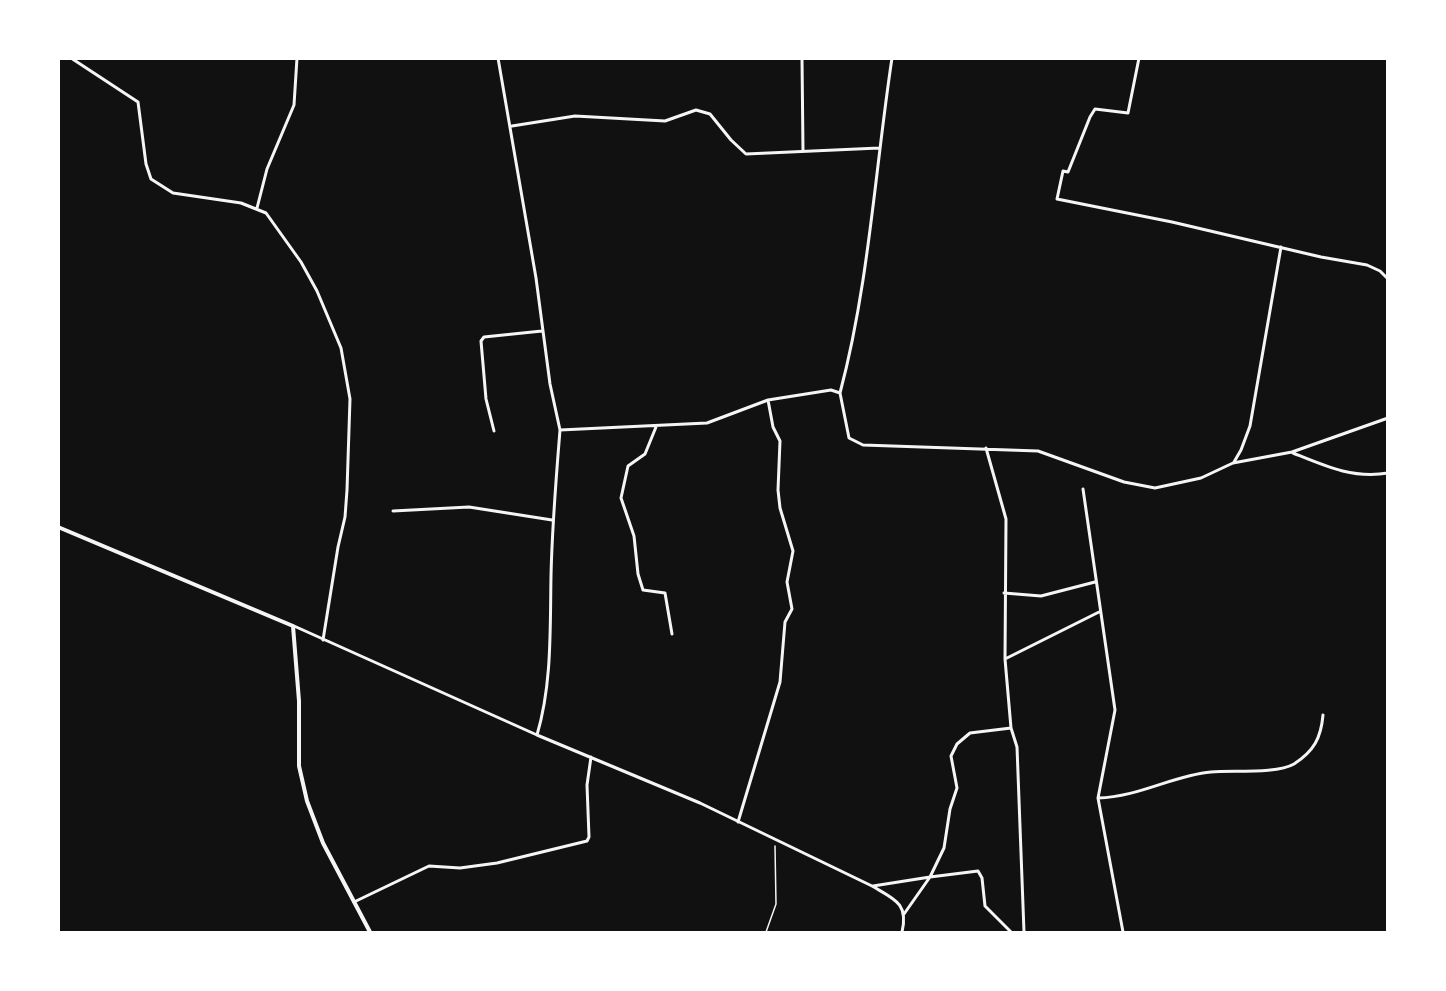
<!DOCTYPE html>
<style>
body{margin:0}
#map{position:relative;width:1446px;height:991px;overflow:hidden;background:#111;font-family:"Roboto Condensed",sans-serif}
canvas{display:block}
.frame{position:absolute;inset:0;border:60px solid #fff;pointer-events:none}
</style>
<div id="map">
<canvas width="1446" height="991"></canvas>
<div class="frame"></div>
</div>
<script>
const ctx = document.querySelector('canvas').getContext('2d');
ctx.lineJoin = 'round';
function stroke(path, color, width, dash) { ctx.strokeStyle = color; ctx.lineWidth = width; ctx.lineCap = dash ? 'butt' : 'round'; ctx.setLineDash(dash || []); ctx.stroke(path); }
const path = new Path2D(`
 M766,932L776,904L775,846`);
const minor = new Path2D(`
 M71,58L138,102L146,164L151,179L173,193L241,203L266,213L301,262L317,291L341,348L350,399L347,490L345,517L338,547L323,640
 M498,58L536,278L550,384L560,430
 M802,58L803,151
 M1139,58L1128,113L1095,109L1090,117L1068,172L1063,171L1057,199L1172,222L1321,257L1367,265L1380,271L1388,279
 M512,126L575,116L665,121L696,110L710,114L731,140L746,154L879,148
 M257,208L267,169L294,105L297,58
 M840,393C869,284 875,170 892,58
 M656,427L645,454L628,466L621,498L634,536L638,574L643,590L665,593L672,634
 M494,431L486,399L481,341L484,337L542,331
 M1293,453C1325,466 1353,479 1388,473
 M1234,462L1241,450L1250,426L1281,247
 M1083,489L1115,710L1098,798L1123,932
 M393,511L469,507L552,520
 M1004,593L1041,596L1095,582
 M294,626L537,735L700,803L872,886C894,899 909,903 902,932
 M1005,659L1099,612
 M1011,728L1017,747L1024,932
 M537,735C552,684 550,630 551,576C552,527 556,479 560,430L707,423L768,400L831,390L840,393L849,438L863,445L1038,451L1124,482L1155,488L1201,478L1233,463L1292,452L1388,418
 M1098,798C1139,797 1174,775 1211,772C1232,770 1277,774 1294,764C1314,751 1321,738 1323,715
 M738,822L780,682L785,622L792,609L787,582L793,551L780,508L778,490L780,441L773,427L768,400
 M873,886L930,877L944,848L950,809L957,788L951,756L957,744L970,733L1011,728L1005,659L1006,519L986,448
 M354,902L429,866L460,868L497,863L587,841L589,837L587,785L591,757
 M904,914L930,877L978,871L982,878L985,906L1011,932`);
const tertiary = new Path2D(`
 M58,527L293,626L299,701V766L307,801L323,843L370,932`);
stroke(path, '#f5f5f5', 1.5);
stroke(minor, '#f5f5f5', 3);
stroke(tertiary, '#f5f5f5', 4);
</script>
